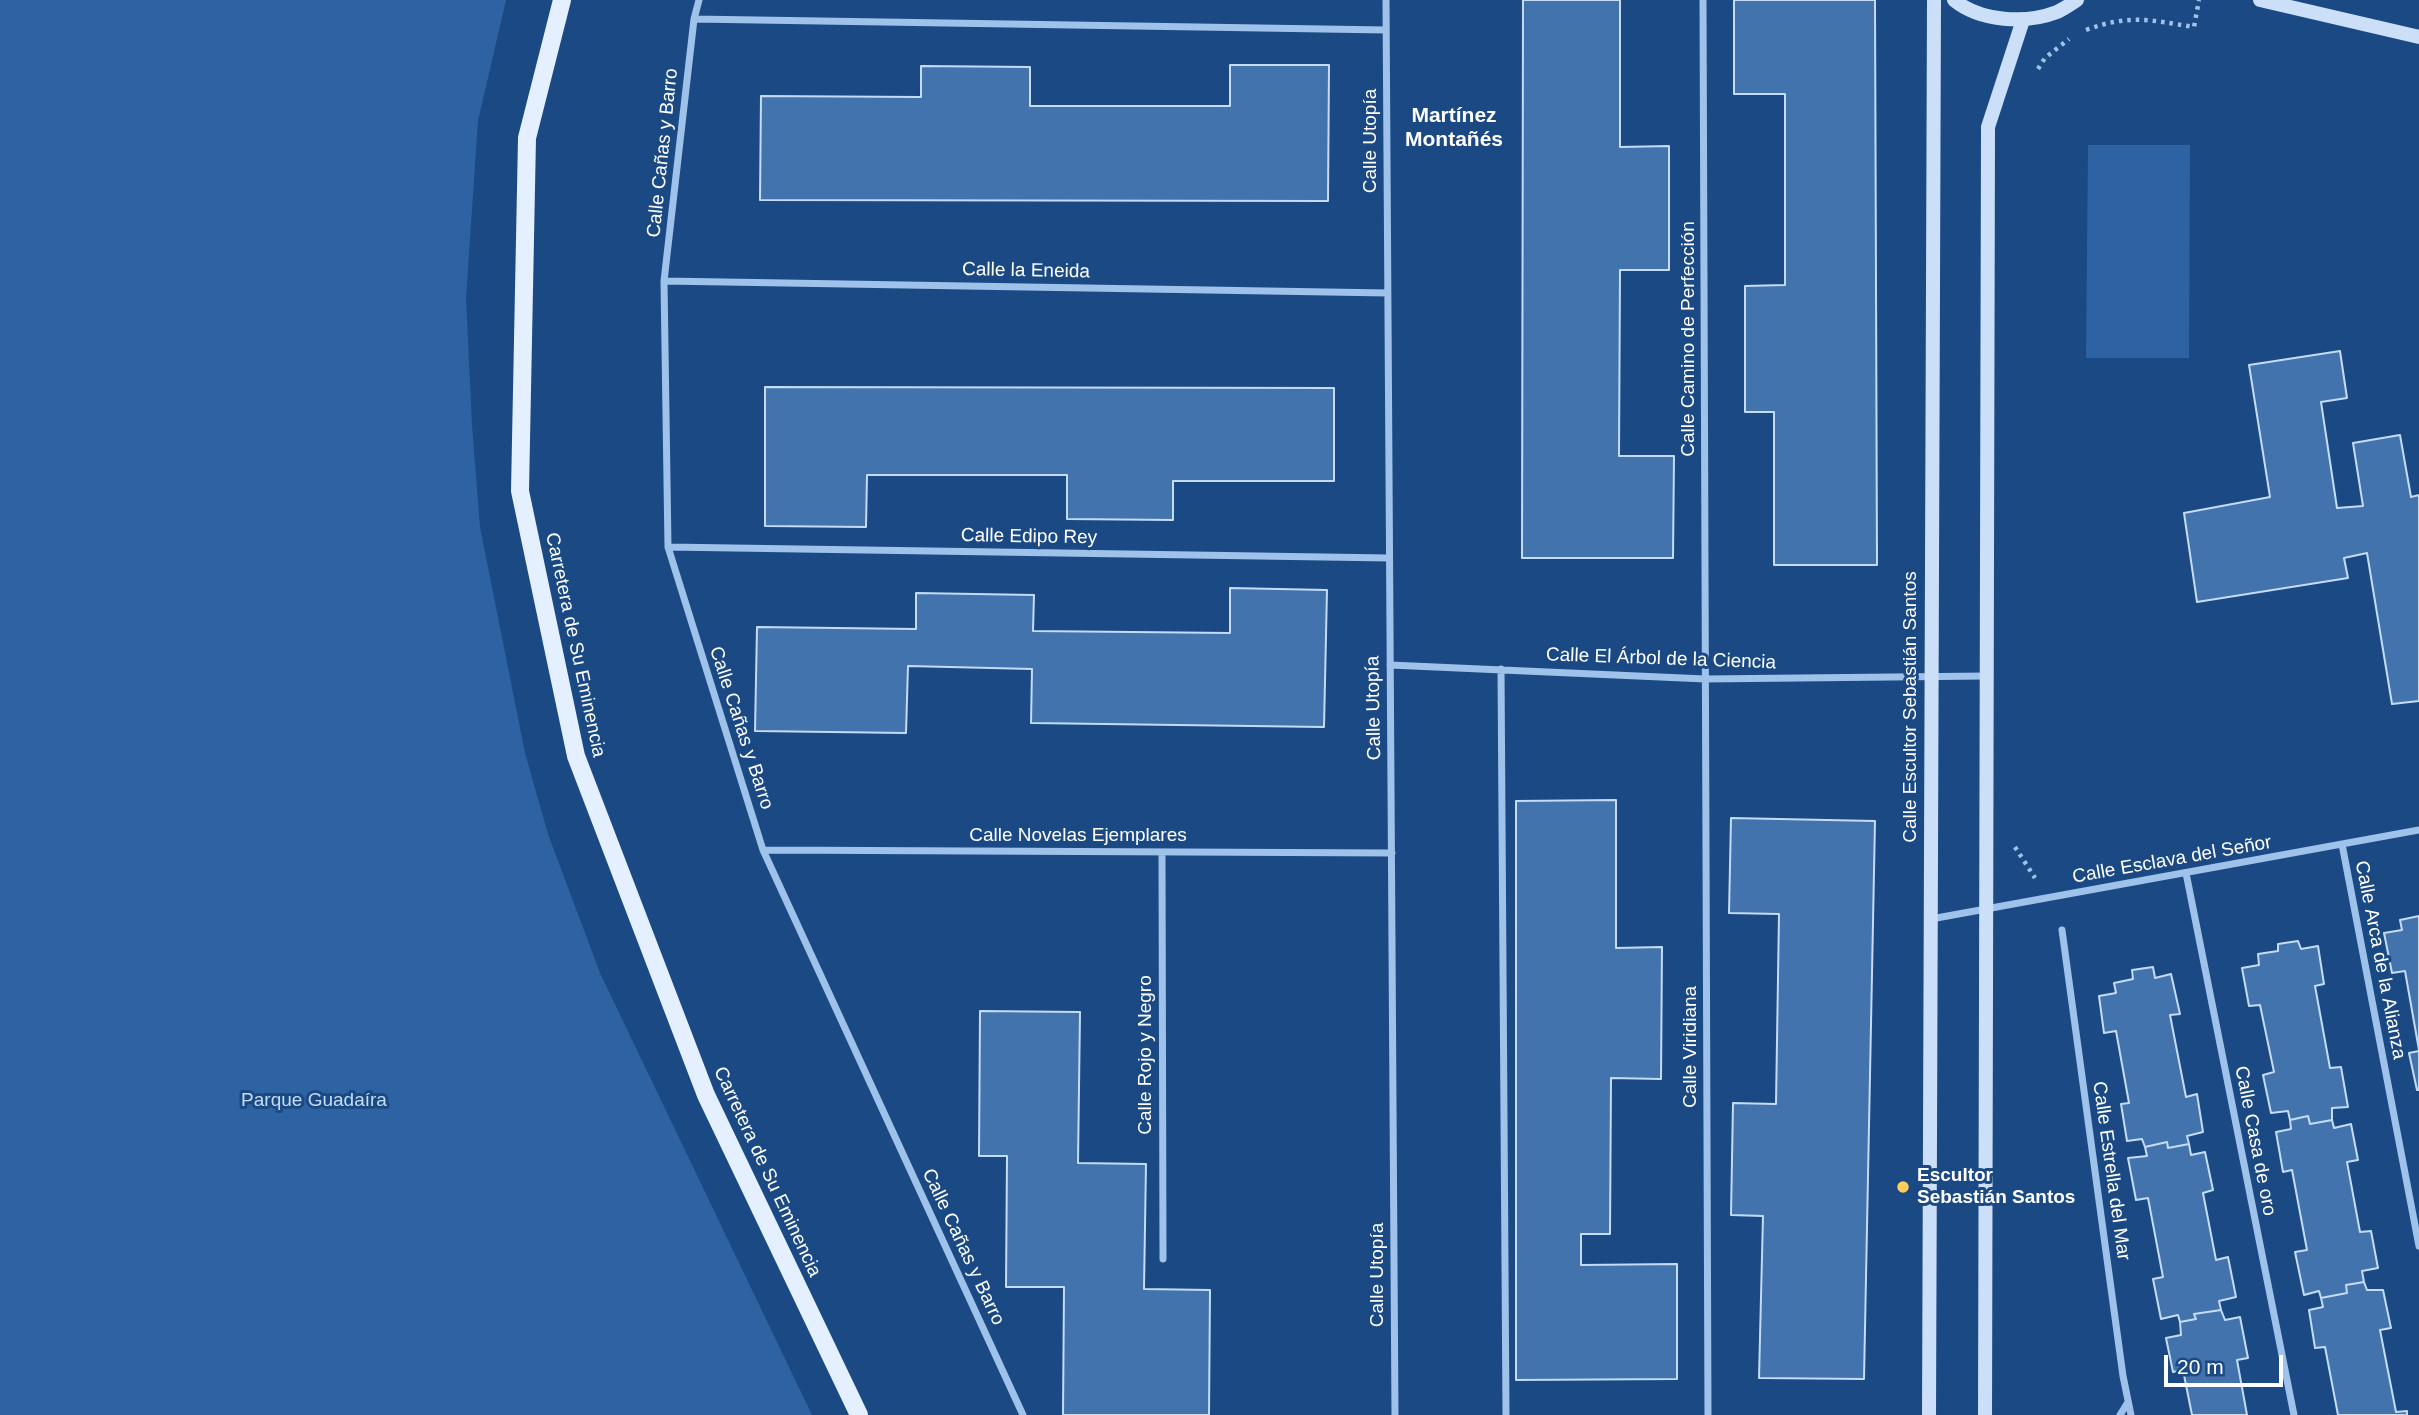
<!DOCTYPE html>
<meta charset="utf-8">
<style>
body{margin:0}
#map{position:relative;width:2419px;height:1415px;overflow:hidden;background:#1a4984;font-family:Helvetica,sans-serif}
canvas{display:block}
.scale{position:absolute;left:2164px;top:1355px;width:119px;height:32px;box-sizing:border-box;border:4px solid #fff;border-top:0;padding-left:9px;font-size:21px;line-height:24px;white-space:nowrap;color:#fff;-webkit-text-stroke:5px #1a4984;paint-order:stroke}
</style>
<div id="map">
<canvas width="2419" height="1415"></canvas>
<div class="scale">20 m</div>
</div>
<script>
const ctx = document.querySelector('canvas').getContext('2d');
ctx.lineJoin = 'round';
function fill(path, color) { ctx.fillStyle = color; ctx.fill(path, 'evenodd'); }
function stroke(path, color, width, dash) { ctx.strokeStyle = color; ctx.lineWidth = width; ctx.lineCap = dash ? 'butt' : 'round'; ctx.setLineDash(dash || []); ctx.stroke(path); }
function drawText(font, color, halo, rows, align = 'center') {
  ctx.font = font + ' Helvetica,sans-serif'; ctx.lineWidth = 6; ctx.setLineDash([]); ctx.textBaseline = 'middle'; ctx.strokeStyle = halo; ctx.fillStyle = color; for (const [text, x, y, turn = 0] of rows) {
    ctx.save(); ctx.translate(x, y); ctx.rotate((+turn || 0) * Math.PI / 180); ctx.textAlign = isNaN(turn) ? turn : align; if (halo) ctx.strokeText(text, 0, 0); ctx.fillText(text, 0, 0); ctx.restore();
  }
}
const green = new Path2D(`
 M0,0H506L478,121L466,298L472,425L480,527L525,753L548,834L600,973L812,1415H0Z
 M2088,145H2190L2189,358H2086Z`);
const building = new Path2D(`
 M1523,0H1620V147L1669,146V270H1620L1619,456H1674L1673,558H1522Z
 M1734,0H1875L1877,565H1774V412H1745V286L1785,285V94H1734Z
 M1230,65H1329L1328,201L760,200L761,96L921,97V66L1030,67V106H1230Z
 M2340,351L2347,398L2321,402L2337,508L2363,506L2353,443L2400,435L2411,497L2419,495V701L2392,704L2367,553L2344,558L2348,578L2197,602L2184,513L2270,497L2249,365Z
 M765,387L1334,388V481H1173V520L1067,519V475H867L866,527L765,526Z
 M1230,588L1327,590L1324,727L1031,723L1032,669L908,666L906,733L755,731L757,627L916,629V593L1034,595L1033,631L1230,633Z
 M1616,800V948L1662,947L1661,1079L1611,1078L1610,1234H1581V1265L1677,1264V1379L1516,1380V801Z
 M1731,818L1875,821L1864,1379L1759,1378L1763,1216L1731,1215L1733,1103L1776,1104L1779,914L1729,913Z
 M2419,916V1050L2405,971L2392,973L2384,933L2402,930L2400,920Z
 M2298,941L2301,949L2318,946L2324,984L2315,986L2330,1068L2341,1067L2348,1107L2332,1108V1120L2310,1124L2308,1116L2290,1120L2288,1111L2271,1113L2263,1075L2274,1072L2260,1005L2249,1006L2242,968L2259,965L2258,954L2278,951V944Z
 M2153,967L2155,978L2171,974L2180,1014L2170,1015L2186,1097L2197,1094L2203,1132L2187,1136L2189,1144L2168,1148L2167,1142L2145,1147L2142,1139L2127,1141L2121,1104L2129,1103L2116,1031L2104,1033L2099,996L2116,993L2114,983L2133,979L2132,970Z
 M980,1011L1080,1012L1078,1163L1146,1164L1144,1289L1210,1290L1209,1415H1063L1064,1287H1006L1007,1156H979Z
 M2419,1051V1090H2417L2409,1053Z
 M2308,1116L2310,1124L2332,1120L2334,1128L2351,1124L2358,1160L2347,1162L2360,1232L2371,1231L2378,1268L2362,1271L2364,1282L2346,1285L2347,1293L2321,1298L2319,1291L2304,1295L2295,1252L2307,1250L2292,1170L2283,1172L2276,1132L2291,1129L2290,1120Z
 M2167,1142L2168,1148L2189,1144L2191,1155L2205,1152L2213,1190L2203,1193L2216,1260L2228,1257L2236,1297L2219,1301L2221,1310L2194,1314L2196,1319L2180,1322L2178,1315L2161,1319L2153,1279L2163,1277L2148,1198L2136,1200L2128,1158L2147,1156L2145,1147Z
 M2364,1282L2367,1290H2383L2391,1328L2380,1330L2396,1412L2407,1411V1415H2338L2325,1347L2315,1348L2309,1310L2323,1307L2321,1298L2347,1293L2346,1285Z
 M2221,1310L2225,1320L2240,1317L2248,1358L2237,1360L2247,1415H2192L2183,1370L2173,1372L2166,1338L2181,1335L2180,1322L2196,1319L2194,1314Z`);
const path = new Path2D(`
 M2086,30C2129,14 2150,20 2194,27L2199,0
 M2038,69L2045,58L2069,39
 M2015,847L2035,878`);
const street = new Path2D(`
 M699,0L694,19L664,281L668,547L763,850L1023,1415
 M1386,0L1395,1415
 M1703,0L1708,1415
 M694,19L1386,30
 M664,281L1388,293
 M668,547L1389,558
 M1390,665L1705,679L1986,676
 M1501,669L1506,1415
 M2342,844L2419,1246
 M763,850L1392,853
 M1162,852L1163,1259
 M2186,873L2294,1415
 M1931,919L2419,830
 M2062,930L2123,1376L2131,1415
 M2120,1415L2128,1402`);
const secondary = new Path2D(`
 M1954,0C1981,22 2026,24 2057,12C2064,9 2071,4 2077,0
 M2260,0L2419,37
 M1929,1415L1934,0
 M1985,1415L1988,127L2023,20`);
const primary = new Path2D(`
 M562,0L527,138L520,491L576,756L706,1095L859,1415`);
const markers = [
 [1903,1187,7,"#fecd5b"]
];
const streetNames = [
 ["Calle Utopía",1371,141,-90],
 ["Calle Cañas y Barro",663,153,-84],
 ["Calle la Eneida",1026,271,1],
 ["Calle Camino de Perfección",1689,339,-90],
 ["Calle Edipo Rey",1029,537,1],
 ["Carretera de Su Eminencia",575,645,78],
 ["Calle El Árbol de la Ciencia",1661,659,2],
 ["Calle Escultor Sebastián Santos",1911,707,-90],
 ["Calle Utopía",1374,708,-91],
 ["Calle Cañas y Barro",741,728,72],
 ["Calle Novelas Ejemplares",1078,836],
 ["Calle Esclava del Señor",2172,860,-10],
 ["Calle Arca de la Alianza",2380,960,79],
 ["Calle Viridiana",1691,1047,-90],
 ["Calle Rojo y Negro",1146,1055,-90],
 ["Calle Casa de oro",2255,1141,79],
 ["Calle Estrella del Mar",2111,1171,82],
 ["Carretera de Su Eminencia",767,1172,65],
 ["Calle Cañas y Barro",963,1247,65],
 ["Calle Utopía",1378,1275,-90]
];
const parkNames = [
 ["Parque Guadaíra",314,1101]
];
const poiNames = [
 ["Escultor",1917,1176],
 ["Sebastián Santos",1917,1198]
];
const neighbourhoodNames = [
 ["Martínez",1454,116],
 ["Montañés",1454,140]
];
fill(green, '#2d63a2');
fill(building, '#4373ad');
stroke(building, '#c4dcf8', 2);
stroke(path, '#9fc2eb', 4.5, [3.5, 5]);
stroke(street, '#9fc2eb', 7);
stroke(secondary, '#ccdff8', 14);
stroke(primary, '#e4efff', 18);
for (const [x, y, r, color] of markers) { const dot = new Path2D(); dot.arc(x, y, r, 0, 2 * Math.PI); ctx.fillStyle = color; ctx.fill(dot); stroke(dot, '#1a4984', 2.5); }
drawText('19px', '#fff', '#1a4984', streetNames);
drawText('19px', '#c4dcf8', '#1a4984', parkNames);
drawText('bold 19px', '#fff', '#1a4984', poiNames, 'left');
drawText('bold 21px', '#fff', '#1a4984', neighbourhoodNames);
</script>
